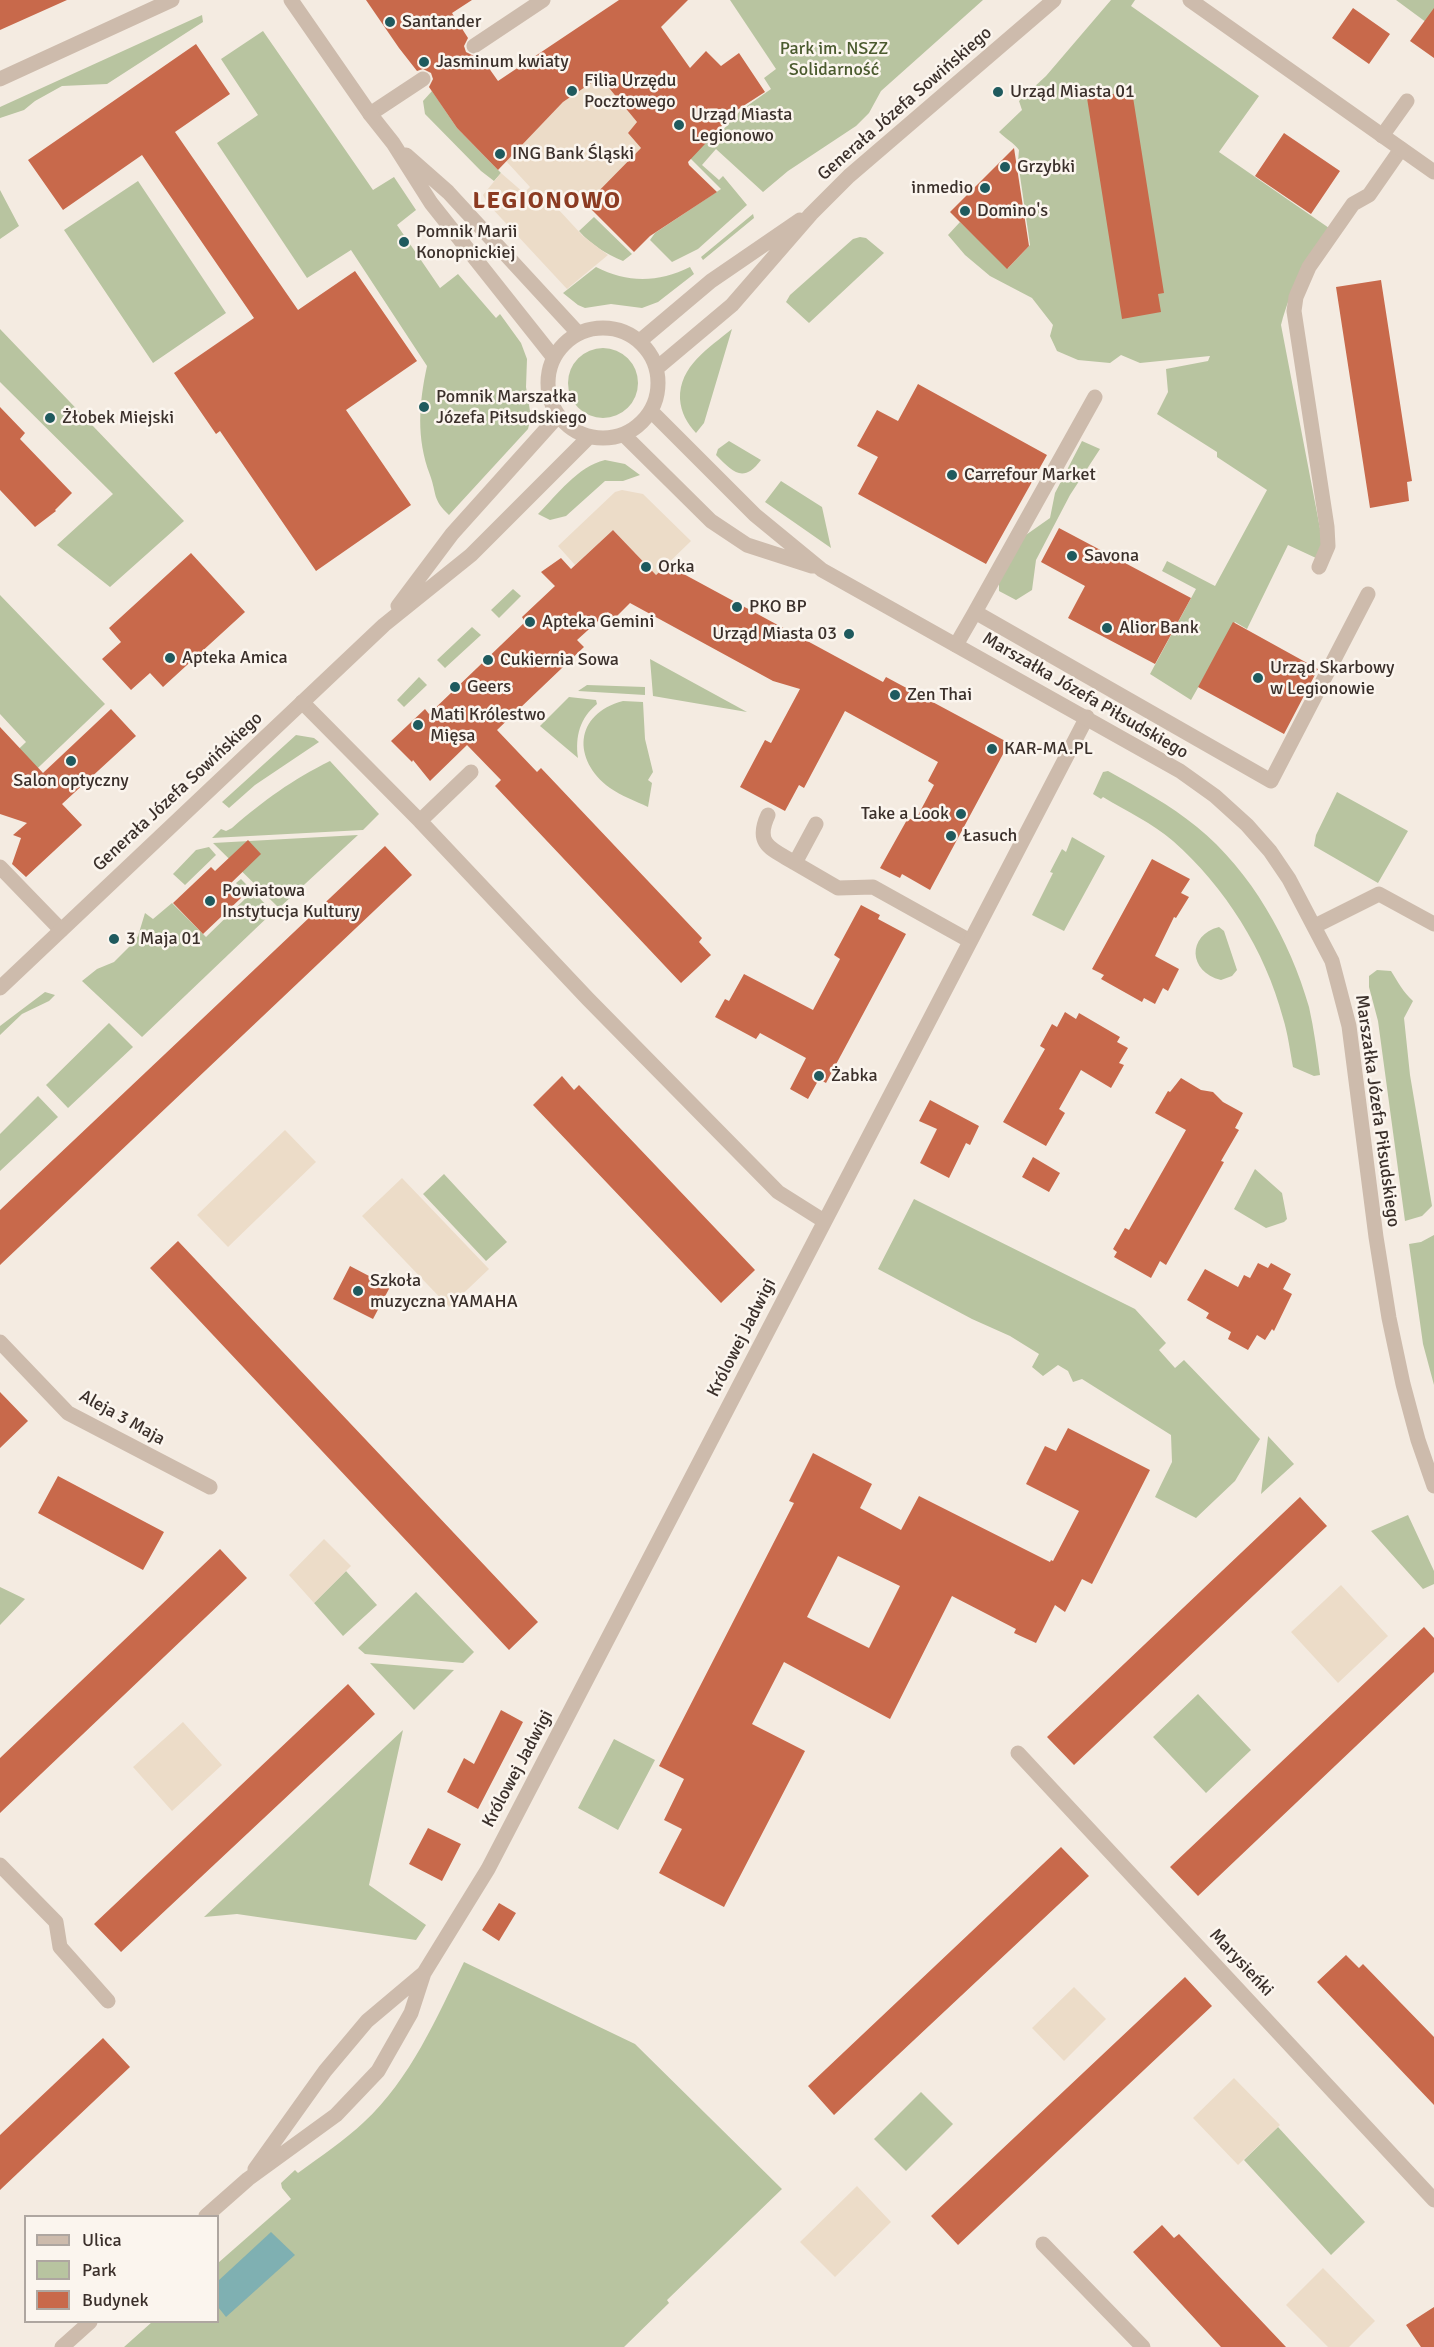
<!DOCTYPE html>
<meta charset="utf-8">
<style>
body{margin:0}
#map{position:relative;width:1434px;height:2347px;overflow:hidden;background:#f4ebe1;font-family:Signika,sans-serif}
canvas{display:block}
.legend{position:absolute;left:24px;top:2215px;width:195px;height:108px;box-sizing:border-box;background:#fbf5ee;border:2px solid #aea6a0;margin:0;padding:8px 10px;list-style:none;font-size:18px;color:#3b302b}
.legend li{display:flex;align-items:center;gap:12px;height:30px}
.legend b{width:30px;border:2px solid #aea6a0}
</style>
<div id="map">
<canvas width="1434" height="2347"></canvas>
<ul class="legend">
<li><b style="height:8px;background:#cdbbac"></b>Ulica</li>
<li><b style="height:16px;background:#b8c4a0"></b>Park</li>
<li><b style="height:16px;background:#c8694b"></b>Budynek</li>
</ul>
</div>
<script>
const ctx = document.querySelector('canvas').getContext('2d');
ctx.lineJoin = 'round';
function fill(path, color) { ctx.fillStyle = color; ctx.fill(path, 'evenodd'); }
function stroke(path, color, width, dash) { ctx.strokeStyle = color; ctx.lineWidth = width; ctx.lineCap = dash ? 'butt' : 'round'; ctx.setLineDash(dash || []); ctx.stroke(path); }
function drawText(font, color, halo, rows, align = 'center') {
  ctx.font = font + ' Signika,sans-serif'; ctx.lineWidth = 5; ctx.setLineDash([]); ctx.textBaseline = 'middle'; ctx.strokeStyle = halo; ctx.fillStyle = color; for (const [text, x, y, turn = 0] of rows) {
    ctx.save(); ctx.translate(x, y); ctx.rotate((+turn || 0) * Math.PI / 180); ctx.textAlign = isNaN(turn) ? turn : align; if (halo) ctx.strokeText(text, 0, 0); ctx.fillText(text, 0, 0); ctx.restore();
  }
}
const green = new Path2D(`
 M730,0H983L881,91L869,113L856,126L788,171L763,192L716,149L702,165L719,180L723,176L747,205L698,249L672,262L650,240L655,233L721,189L689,157L706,140L712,142L740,111L771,89L764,78L776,69Z
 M1111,0H1135L1131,6L1259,96L1219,152L1329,228C1306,263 1292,284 1281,325L1323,544L1316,558L1288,545L1247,629L1235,622L1191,700L1150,674L1196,589L1162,571L1167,561L1215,586L1267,490L1217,457V452L1157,414L1168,392L1166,369L1208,361L1210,356L1140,363L1121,355L1110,363L1078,360L1057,351L1050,336L1053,325L1032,298L990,276L965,255L948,235L960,222L1008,268L1030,245L1018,162L1019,150C1014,143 1006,139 999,132L1022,110L1019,101L1046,76Z
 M1396,0H1434V28Z
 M202,15L203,22L107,84L62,86L35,101L24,110L0,118V107Z
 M263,31L373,190L394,177L416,210L397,225L440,288L458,274L496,318L500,314L521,343L527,359L526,387L531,417L528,429L449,515C432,499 437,494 430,475C416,438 419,403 427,366L351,250L307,278L217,143L258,115L221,59Z
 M432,91L457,128L501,173L494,181L481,171L425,114L423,101Z
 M138,181L226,313L153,363L64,230Z
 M0,190L19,226L0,239Z
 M753,214L754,218L703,260L701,257Z
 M594,217L632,254L623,261C606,254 591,245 579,231Z
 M860,237L866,238L884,253L809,323L786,302L790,295L853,239Z
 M596,267C627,283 658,283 690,267L694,274L658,302L642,308L611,304L585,308L578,305L563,293Z
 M0,329L184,521L110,587L57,545L113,494L0,382Z
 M732,329L704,423L696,433C687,423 681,413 680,399C679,366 709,348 732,329Z
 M568 383a35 35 0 1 1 70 0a35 35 0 1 1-70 0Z
 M729,441L761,460C743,484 733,472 716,455L718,449Z
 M1082,441L1100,449L1070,495L1036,560L1032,590L1016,600L999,591V578L1023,537L1050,518L1055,493Z
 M605,460L625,464L640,475L623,481H605L566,516L550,520L538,514C558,494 577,467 605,460Z
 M781,481L822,507L831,548L765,502Z
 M513,589L521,596L499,618L491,610Z
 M0,595L105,704L0,804V767L26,742L0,714Z
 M472,627L481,635L445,668L437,660Z
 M650,659L747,712L653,696Z
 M419,677L427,685L404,707L397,700Z
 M587,685L645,687V695L578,691Z
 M569,697L596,700L597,704C580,718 575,736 578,758L540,726Z
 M623,701L643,702L645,739L653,772L648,780L652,783L648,807C636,801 621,796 610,788C572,760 574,714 623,701Z
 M296,735L314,738L319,742L255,785L229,808L222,802Z
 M330,761L379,814L363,830L212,838L221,829L226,831L232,828C264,800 292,780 330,761Z
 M1108,771C1139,788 1170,805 1197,827C1251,871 1290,940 1309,1007C1314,1029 1317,1052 1320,1075L1314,1076L1293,1067C1290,1051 1288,1034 1283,1018C1265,950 1225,887 1173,841C1152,823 1126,811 1103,797L1101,799L1093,794L1103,772Z
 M1337,792L1408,831L1378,883L1314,846L1316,835Z
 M358,835L279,908L213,843Z
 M1072,837L1105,856L1064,931L1032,915L1053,873L1050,872L1062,849L1066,852Z
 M209,847L216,855L185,885L173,874L196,850Z
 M241,879L273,912L142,1037L82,981L97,969L114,962L132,944L138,936L145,913L153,919L172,903L206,937L248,896L236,883Z
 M1219,927L1224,931L1237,970L1232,976L1221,980C1188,972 1187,935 1219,927Z
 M1377,970L1391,971C1398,982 1403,992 1413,1001L1404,1018L1410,1075L1432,1206L1422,1216L1405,1221L1378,1021L1369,987V976Z
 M45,992L55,995L49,1001L22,1014L0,1035V1026Z
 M109,1023L133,1047L68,1108L46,1085Z
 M38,1096L58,1117L0,1171V1134Z
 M1255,1169L1282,1193L1287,1219L1284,1222L1266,1228L1234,1209Z
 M444,1174L507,1242L486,1261L423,1194Z
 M914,1199L1135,1309L1166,1343L1159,1350L1175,1368L1184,1360L1260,1439L1235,1481L1196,1518L1155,1497L1172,1462L1171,1435L1082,1379L1073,1382L1068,1371L1058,1365L1043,1376L1032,1367L1039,1354L1010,1336L972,1319L878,1269Z
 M1434,1235V1385L1423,1344L1409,1244L1421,1242Z
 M1268,1436L1294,1464L1261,1494L1268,1437Z
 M1408,1515L1434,1571V1584L1423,1589L1371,1531Z
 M346,1571L377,1605L343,1636L314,1603Z
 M0,1587L25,1599L0,1625Z
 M416,1592L474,1652L463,1663L365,1654L358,1648Z
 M370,1663L454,1670L414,1710Z
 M1198,1694L1251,1750L1206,1793L1153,1737Z
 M403,1730L369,1885L426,1925L416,1940L237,1914L204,1917Z
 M614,1739L655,1760L618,1830L578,1808Z
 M464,1962L635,2044L782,2189L667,2300L669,2303L624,2347H124L152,2322H218V2263L291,2199L282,2188L281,2183L295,2170L298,2173C321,2156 344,2141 364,2122C410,2080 437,2017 464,1962Z
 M921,2092L953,2124L906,2171L874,2139Z
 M1278,2127L1365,2222L1331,2255L1244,2160Z`);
const plaza = new Path2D(`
 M600,77L637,122L628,133L641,148L586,204L576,192L558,209L583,236L608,255L567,289L488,204L483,195L501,173L524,193L530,187L506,161L563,102Z
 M622,490L643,494L691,541L656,575L613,530L575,565L558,546L615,492Z
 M285,1130L316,1162L228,1247L197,1215Z
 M402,1178L489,1269L449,1307L362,1216Z
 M324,1539L351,1566L314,1603L289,1575Z
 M1341,1585L1388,1636L1338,1683L1291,1632Z
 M183,1722L222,1765L172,1811L133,1767Z
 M1074,1987L1106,2019L1064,2061L1032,2028Z
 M1234,2078L1280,2125L1238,2165L1193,2118Z
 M857,2186L891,2222L835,2277L800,2242Z
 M1323,2268L1375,2321L1349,2347H1328L1286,2305Z`);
const water = new Path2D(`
 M271,2232L295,2255L226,2317L218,2307V2281Z`);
const building = new Path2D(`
 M0,0H67L0,30Z
 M366,0H472L452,13L468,38L464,46L466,52L474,56L479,54L498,81L619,0H688L661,27L690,68L706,51L721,66L739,53L765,92L737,110L688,162L689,165L717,192L650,236L634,252L586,204L641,148L628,133L637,122L600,77L563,102L498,170L457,128L429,87L433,79L431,73L423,69L417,71L399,48Z
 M1353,8L1390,34L1369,64L1332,38Z
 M1434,8V58L1410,41Z
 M196,44L230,94L175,132L298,310L355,271L417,361L346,410L411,505L316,571L220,431L216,434L174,373L254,318L142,155L63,210L28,160Z
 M1132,91L1164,293L1158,294L1161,312L1122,319L1087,98Z
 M1284,133L1340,171L1311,214L1255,176Z
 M1014,148L1029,246L1007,269L950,212Z
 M1381,280L1412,481L1407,482L1409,501L1370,508L1336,287Z
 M918,384L1047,455L986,564L858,494L878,457L857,446L877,410L898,421Z
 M0,407L25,433L20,439L72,493L55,510L56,511L35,527L0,490Z
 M1059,528L1191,598L1155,664L1068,618L1085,586L1041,562Z
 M613,530L656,575L667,565L883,682L886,677L1009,743L930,890L902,874L900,878L880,868L908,818L915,821L934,785L928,781L938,762L845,711L804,788L799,785L785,811L740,787L765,740L771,743L800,689L773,681L630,603L614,619L608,612L577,640L584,647L497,730L537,772L541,768L702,938L699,942L711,955L681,983L495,786L501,780L467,745L430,781L413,760L412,762L391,741L425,709L429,714L525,622L522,617L555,586L541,572L561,558L571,569Z
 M191,553L245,612L163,687L150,673L131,690L102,659L121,642L109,628Z
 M1233,622L1318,669L1284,734L1198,687Z
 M111,709L136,736L62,804L82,825L26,877L12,864L21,838L13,835L27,823L0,814V727L43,773Z
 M248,840L261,854L229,885L241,898L203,934L173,903L211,867L215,871Z
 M385,846L412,875L0,1265V1210Z
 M1152,859L1190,879L1181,893L1189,897L1176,918L1174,917L1155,956L1179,969L1168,991L1163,988L1155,1004L1144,998L1142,1002L1101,979L1104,975L1092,969Z
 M861,905L880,915L878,919L906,934L826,1083L819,1079L808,1099L790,1089L806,1058L760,1033L756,1039L715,1017L725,999L729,1001L744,974L813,1010L840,959L834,955Z
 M1065,1012L1076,1019L1079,1013L1120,1037L1117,1042L1128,1048L1119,1063L1124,1065L1111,1088L1081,1070L1059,1109L1065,1113L1046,1146L1003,1122L1045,1049L1040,1046L1052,1024L1057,1027Z
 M562,1076L574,1090L579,1085L755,1270L721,1303L533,1105Z
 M1181,1078L1201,1090L1213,1092L1223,1102L1243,1113L1235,1128L1239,1130L1221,1161L1224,1162L1206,1194L1166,1265L1160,1261L1151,1278L1114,1257L1117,1252L1113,1249L1125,1228L1129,1230L1186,1130L1155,1113L1168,1091L1170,1092Z
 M930,1100L979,1126L970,1145L966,1143L949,1178L920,1163L937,1129L919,1121Z
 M1033,1157L1060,1173L1049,1192L1022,1177Z
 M178,1241L538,1622L509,1650L150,1268Z
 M1258,1263L1268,1268L1271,1263L1291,1274L1283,1289L1292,1294L1274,1331L1272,1329L1265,1340L1257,1335L1248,1350L1228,1339L1231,1332L1206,1318L1209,1313L1187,1300L1205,1269L1238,1287L1244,1275L1250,1278Z
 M350,1266L390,1287L373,1319L333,1299Z
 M0,1392L28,1421L0,1448Z
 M1068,1428L1150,1470L1092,1584L1082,1579L1065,1612L1055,1605L1036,1643L1014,1633L1016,1629L952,1596L890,1719L784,1662L752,1724L805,1751L724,1907L659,1873L682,1829L664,1820L684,1779L659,1766L794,1503L789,1501L813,1453L872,1484L860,1508L901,1530L919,1496L1050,1562L1051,1560L1053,1561L1079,1511L1026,1484L1045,1446L1056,1451ZM838,1556L900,1586L869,1648L807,1617Z
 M58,1476L164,1532L143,1570L38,1513Z
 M1300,1497L1327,1526L1074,1765L1047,1737Z
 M220,1549L247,1578L0,1813V1758Z
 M1424,1627L1434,1638V1672L1198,1896L1170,1867Z
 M348,1684L375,1714L121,1952L94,1924Z
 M501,1710L523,1722L478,1809L447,1792L464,1758L474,1764Z
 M428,1828L461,1844L442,1881L409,1864Z
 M1061,1847L1089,1876L834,2115L808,2086Z
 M499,1903L516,1913L499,1941L482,1930Z
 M1346,1955L1359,1968L1363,1964L1434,2037V2105L1317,1982Z
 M1185,1977L1212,2006L958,2245L931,2216Z
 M103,2038L130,2067L0,2190V2135Z
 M1162,2225L1174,2238L1179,2234L1286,2347H1221L1133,2252Z
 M1434,2307V2347H1421L1406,2325Z`);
const service = new Path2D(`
 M474,46L543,0
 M370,114L423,79
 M1382,136L1407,101
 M1319,567L1328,546L1327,527L1294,311L1296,297L1309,267L1353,204L1369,195L1401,149
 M975,612L1095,397
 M956,645L975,612L1271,781L1368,594
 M302,702L420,821L588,999L778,1192L824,1221
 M768,815C754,845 772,849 795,863
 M420,821L471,772
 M816,824L795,863L838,888L873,887L970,941
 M0,867L61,930`);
const minor = new Path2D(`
 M1190,0L1434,172
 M0,79L172,0
 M1315,926L1379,894L1434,924
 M0,1342L68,1413L210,1487
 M1018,1753L1434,2200
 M0,1865L56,1922L60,1947L108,2001
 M255,2169L325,2071L367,2021L424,1973
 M206,2216L248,2179L336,2115L378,2071L411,2013L424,1973L488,1869L1087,717
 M1043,2244L1143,2347
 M62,2347L90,2322`);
const tertiary = new Path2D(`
 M291,0L370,114L393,143L431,203L554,358
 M406,155L448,192L578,333
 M548 383a55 55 0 1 1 110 0a55 55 0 1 1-110 0Z
 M641,340L711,281L800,220
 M657,368L732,305L811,214L849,176L1054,0
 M651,411L755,515L822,570L1180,771L1215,796L1247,825L1270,851L1289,879L1332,961L1349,1026L1376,1237L1389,1318L1403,1384L1418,1440L1434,1486
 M624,435L711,521L747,545L812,566
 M398,606L452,534L558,416
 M0,988L384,625L471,555L589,437`);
const markers = [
 [390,22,6,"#1f5a5e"],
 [424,62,6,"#1f5a5e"],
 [572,91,6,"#1f5a5e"],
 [998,92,6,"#1f5a5e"],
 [679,125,6,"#1f5a5e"],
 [500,154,6,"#1f5a5e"],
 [1005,167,6,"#1f5a5e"],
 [985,188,6,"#1f5a5e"],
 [965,211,6,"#1f5a5e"],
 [404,242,6,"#1f5a5e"],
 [424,407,6,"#1f5a5e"],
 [50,418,6,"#1f5a5e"],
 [952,475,6,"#1f5a5e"],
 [1072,556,6,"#1f5a5e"],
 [646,567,6,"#1f5a5e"],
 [737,607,6,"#1f5a5e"],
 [530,622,6,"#1f5a5e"],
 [1107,628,6,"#1f5a5e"],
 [849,634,6,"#1f5a5e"],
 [170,658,6,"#1f5a5e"],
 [488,660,6,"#1f5a5e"],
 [1258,678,6,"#1f5a5e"],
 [455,687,6,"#1f5a5e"],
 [895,695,6,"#1f5a5e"],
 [418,725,6,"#1f5a5e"],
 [992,749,6,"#1f5a5e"],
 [71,761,6,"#1f5a5e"],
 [961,814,6,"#1f5a5e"],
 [951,836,6,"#1f5a5e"],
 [210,901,6,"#1f5a5e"],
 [114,939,6,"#1f5a5e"],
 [819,1076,6,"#1f5a5e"],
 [358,1291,6,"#1f5a5e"]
];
const poiNames = [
 ["Santander",402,22],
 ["Jasminum kwiaty",436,62],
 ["Filia Urzędu",584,81],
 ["Pocztowego",584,102],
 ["Urząd Miasta 01",1010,92],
 ["Urząd Miasta",691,115],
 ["Legionowo",691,136],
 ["ING Bank Śląski",512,154],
 ["Grzybki",1017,167],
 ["inmedio",973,188,"right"],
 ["Domino's",977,211],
 ["Pomnik Marii",416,232],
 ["Konopnickiej",416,253],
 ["Pomnik Marszałka",436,397],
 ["Józefa Piłsudskiego",436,418],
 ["Żłobek Miejski",62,418],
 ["Carrefour Market",964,475],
 ["Savona",1084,556],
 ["Orka",658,567],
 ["PKO BP",749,607],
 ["Apteka Gemini",542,622],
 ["Alior Bank",1119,628],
 ["Urząd Miasta 03",837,634,"right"],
 ["Apteka Amica",182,658],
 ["Cukiernia Sowa",500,660],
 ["Urząd Skarbowy",1270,668],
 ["w Legionowie",1270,689],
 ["Geers",467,687],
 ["Zen Thai",907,695],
 ["Mati Królestwo",430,715],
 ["Mięsa",430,736],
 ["KAR-MA.PL",1004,749],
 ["Salon optyczny",71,781,"center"],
 ["Take a Look",949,814,"right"],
 ["Łasuch",963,836],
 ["Powiatowa",222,891],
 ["Instytucja Kultury",222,912],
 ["3 Maja 01",126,939],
 ["Żabka",831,1076],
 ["Szkoła",370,1281],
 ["muzyczna YAMAHA",370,1302]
];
const parkNames = [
 ["Park im. NSZZ",834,49],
 ["Solidarność",834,70]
];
const streetNames = [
 ["Generała Józefa Sowińskiego",905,104,-41],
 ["Marszałka Józefa Piłsudskiego",1085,696,30],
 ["Generała Józefa Sowińskiego",178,792,-43],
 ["Marszałka Józefa Piłsudskiego",1377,1111,82],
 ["Królowej Jadwigi",742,1338,-63],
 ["Aleja 3 Maja",122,1418,29],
 ["Królowej Jadwigi",518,1769,-62],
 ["Marysieńki",1241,1963,47]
];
const districtNames = [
 ["LEGIONOWO",547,202]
];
fill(green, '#b8c4a0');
fill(plaza, '#ecdcc8');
fill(water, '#7fb0b2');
fill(building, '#c8694b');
stroke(service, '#cdbbac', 15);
stroke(minor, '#cdbbac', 15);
stroke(tertiary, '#cdbbac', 15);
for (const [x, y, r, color] of markers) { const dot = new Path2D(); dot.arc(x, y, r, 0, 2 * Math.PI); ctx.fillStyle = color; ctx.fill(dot); stroke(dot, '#fbf5ee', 2); }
drawText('18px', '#3b302b', '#fbf5ee', poiNames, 'left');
drawText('18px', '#4a5a2e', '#fbf5ee', parkNames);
drawText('18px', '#3b302b', '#fbf5ee', streetNames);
ctx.letterSpacing = '1.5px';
drawText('bold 24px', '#8c3b22', '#fbf5ee', districtNames);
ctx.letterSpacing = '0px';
</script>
